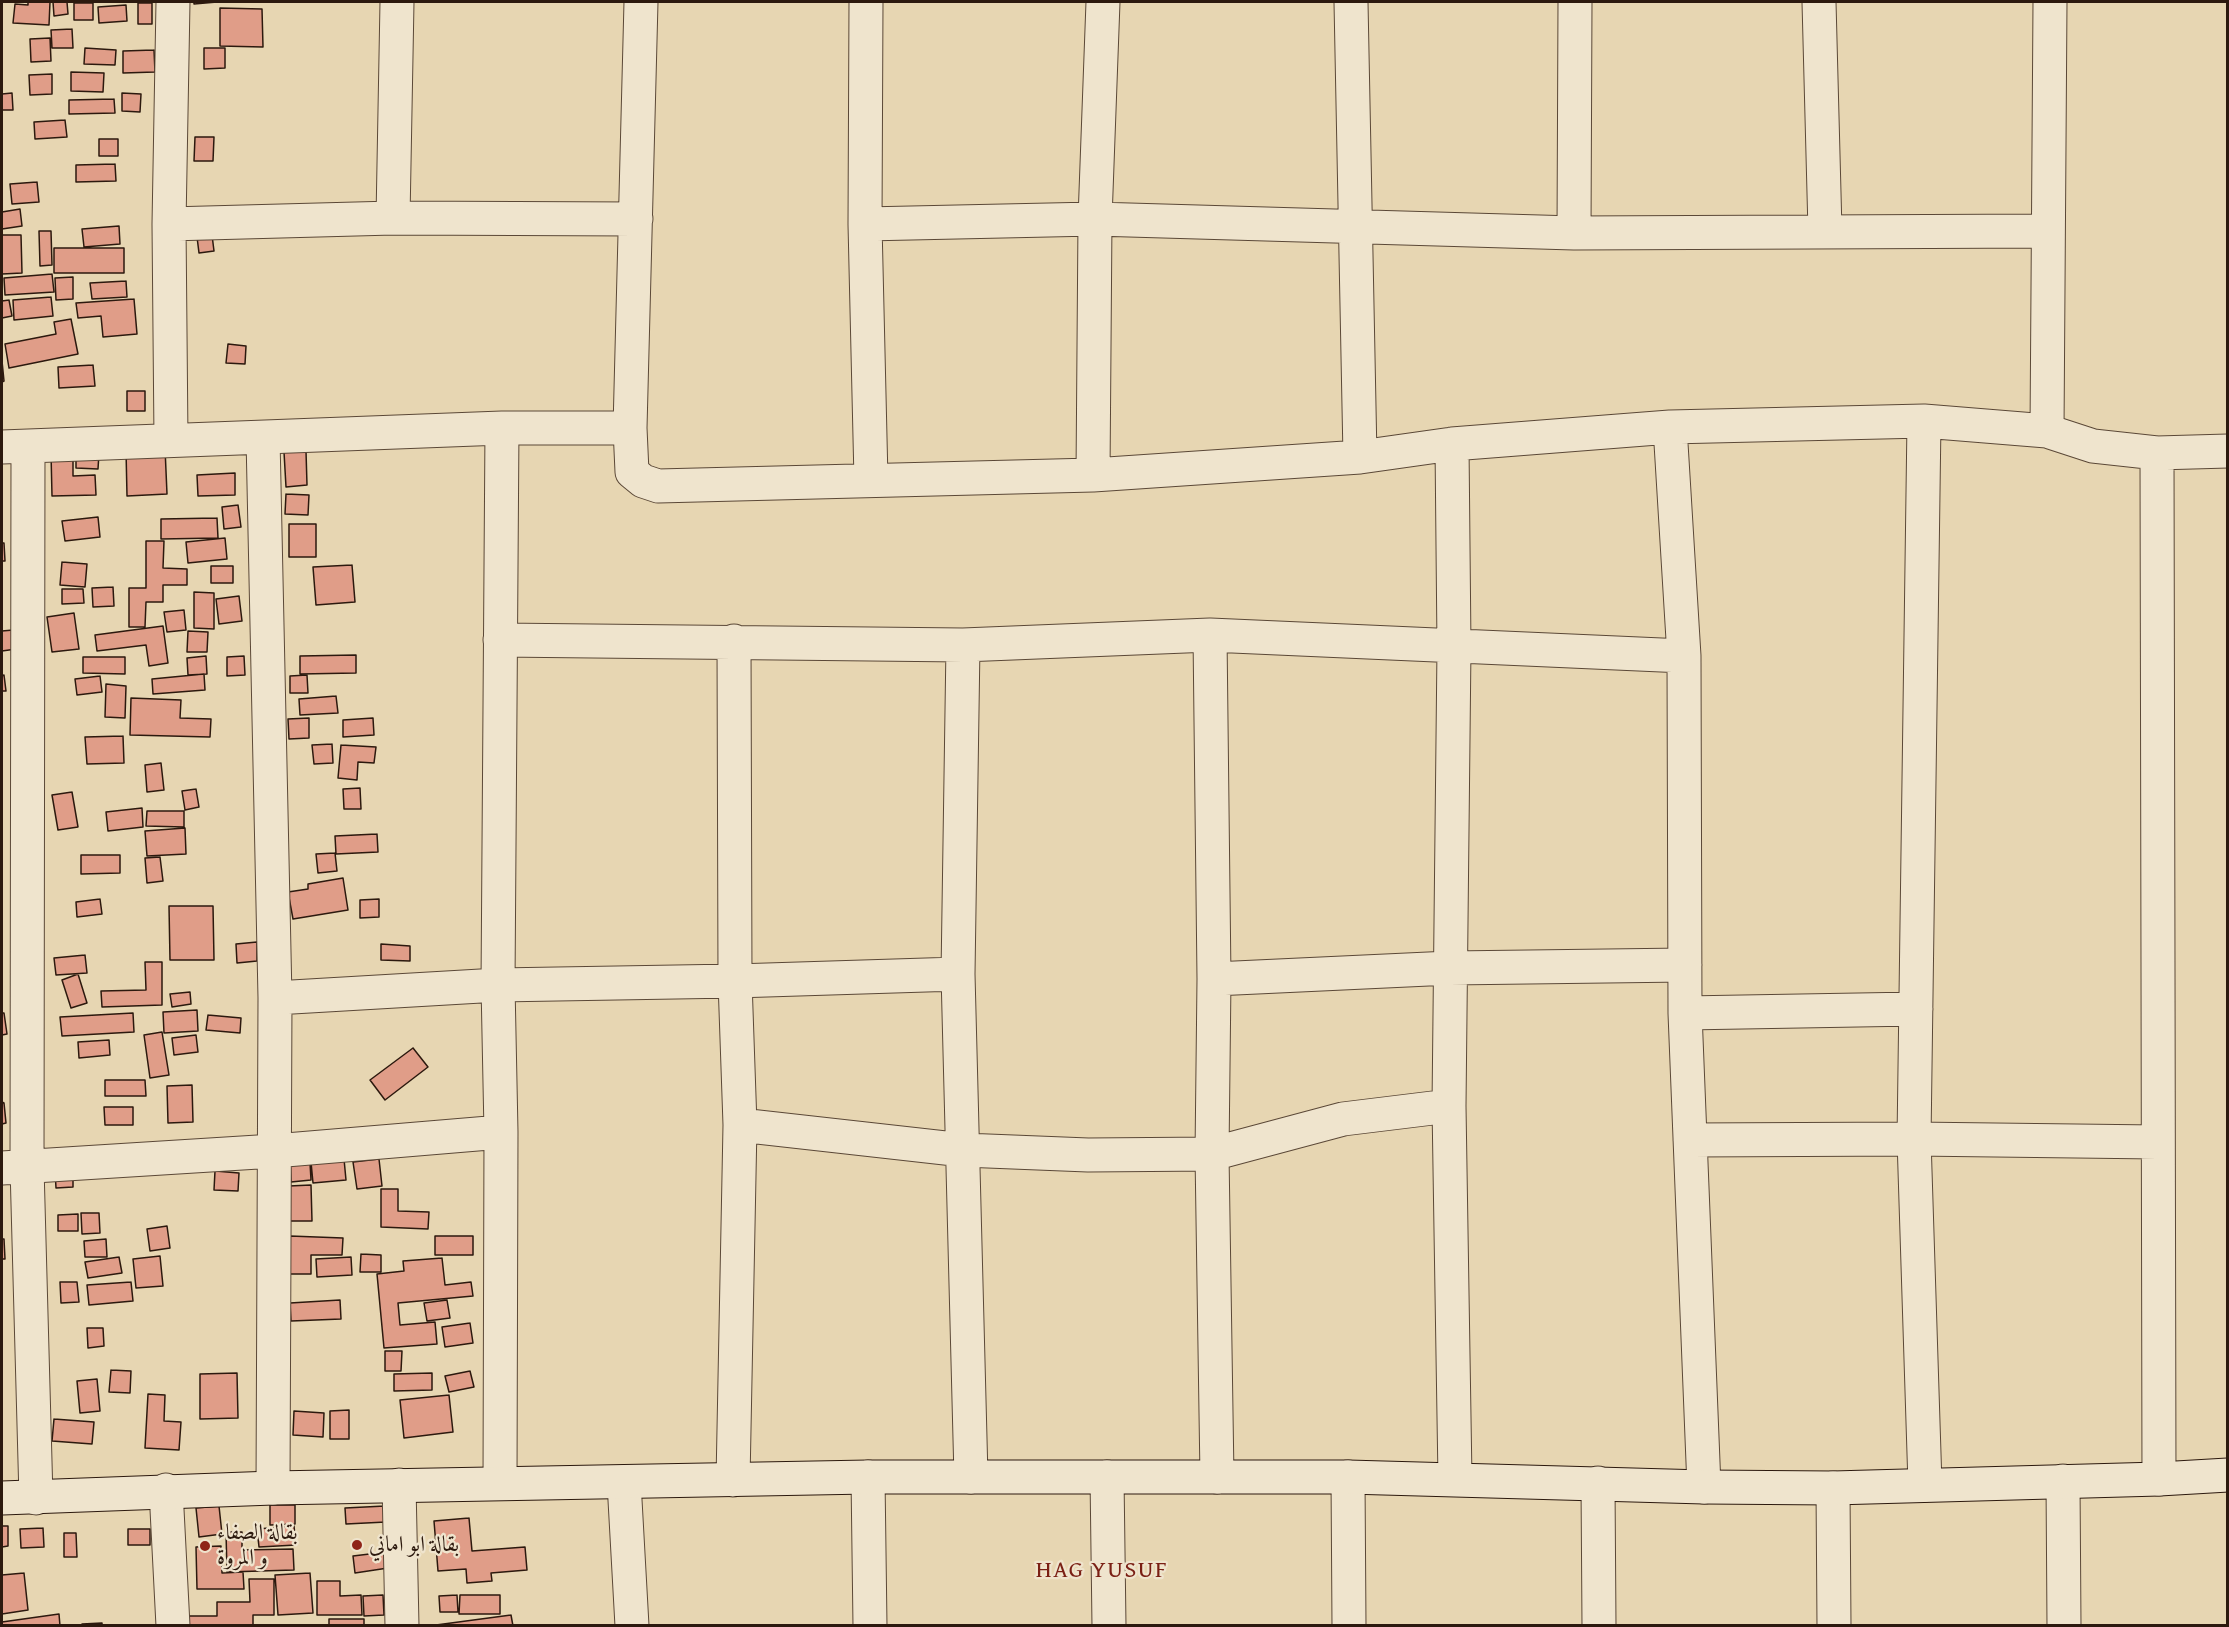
<!DOCTYPE html>
<meta charset="utf-8">
<style>
body{margin:0}
#map{position:relative;width:2229px;height:1627px;overflow:hidden;background:#e7d6b2;font-family:"Gentium Book Plus",serif}
canvas{display:block}
.frame{position:absolute;inset:0;border:3px solid #2c190e;pointer-events:none}
</style>
<div id="map">
<canvas width="2229" height="1627"></canvas>
<div class="frame"></div>
</div>
<script>
const ctx = document.querySelector('canvas').getContext('2d');
ctx.lineJoin = 'round';
function paint(path, color) { ctx.fillStyle = color; ctx.fill(path, 'evenodd'); }
const poly = rows => new Path2D(rows.map(r => 'M' + r).join(''));
function trace(path, color, width, dash) { ctx.strokeStyle = color; ctx.lineWidth = width; ctx.lineCap = dash ? 'butt' : 'round'; ctx.setLineDash(dash || []); ctx.stroke(path); }
function write(font, color, halo, rows, align = 'center') {
  ctx.font = font + ' "Gentium Book Plus",Amiri,serif'; ctx.lineWidth = 4.5; ctx.setLineDash([]); ctx.textBaseline = 'middle'; ctx.strokeStyle = halo; ctx.fillStyle = color; for (const [text, x, y, turn = 0] of rows) {
    ctx.save(); ctx.translate(x, y); ctx.rotate((+turn || 0) * Math.PI / 180); ctx.textAlign = isNaN(turn) ? turn : align; if (halo) ctx.strokeText(text, 0, 0); ctx.fillText(text, 0, 0); ctx.restore();
  }
}
const building = poly([
 [28,2,50,2,49,25,13,23,15,4,28,5,28,2],
 [53,2,67,2,68,14,54,16,53,2],
 [194,2,217,2,194,4,194,2],
 [74,3,93,3,93,20,74,20,74,3],
 [138,3,152,3,152,24,138,24,138,3],
 [126,5,127,21,99,23,98,7,126,5],
 [220,8,262,9,263,47,220,46,220,8],
 [72,29,73,48,52,48,51,30,72,29],
 [50,38,51,61,31,62,30,39,50,38],
 [85,48,116,50,115,65,84,64,85,48],
 [204,48,225,48,225,68,204,69,204,48],
 [154,50,155,72,123,73,123,51,154,50],
 [71,72,104,73,103,92,71,91,71,72],
 [52,74,52,94,30,95,29,75,52,74],
 [12,93,13,110,2,110,2,94,12,93],
 [122,93,141,94,140,112,122,111,122,93],
 [114,99,115,113,69,114,69,100,114,99],
 [65,120,67,137,35,139,34,122,65,120],
 [195,137,214,137,213,161,194,161,195,137],
 [99,139,118,139,118,156,99,156,99,139],
 [115,164,116,181,76,182,76,165,115,164],
 [37,182,39,202,12,204,10,184,37,182],
 [20,209,22,226,2,229,2,212,20,209],
 [119,226,120,244,84,247,82,229,119,226],
 [211,227,214,251,199,253,196,229,211,227],
 [39,231,51,231,52,265,40,266,39,231],
 [2,235,21,235,22,273,2,274,2,235],
 [54,248,124,248,124,273,54,273,54,248],
 [52,274,54,292,5,295,4,278,52,274],
 [73,277,73,299,56,300,55,278,73,277],
 [126,281,127,297,92,299,90,283,126,281],
 [51,297,53,316,14,320,13,300,51,297],
 [134,299,137,334,103,337,101,316,78,318,76,303,134,299],
 [9,300,12,316,2,318,2,301,9,300],
 [71,319,78,354,9,368,5,344,56,334,54,322,71,319],
 [228,344,246,346,245,364,226,363,228,344],
 [2,361,4,381,2,382,2,361],
 [93,365,95,386,59,388,58,367,93,365],
 [127,391,145,391,145,411,127,411,127,391],
 [165,448,167,494,127,496,126,450,165,448],
 [306,451,307,485,286,487,284,452,306,451],
 [76,452,99,453,98,469,76,468,76,452],
 [51,453,73,453,73,476,95,475,96,495,52,496,51,453],
 [235,473,235,495,198,496,197,475,235,473],
 [286,494,309,495,308,515,285,514,286,494],
 [238,505,241,527,224,529,222,507,238,505],
 [98,517,100,537,65,541,62,521,98,517],
 [217,518,218,538,161,539,161,519,217,518],
 [289,524,316,524,316,557,289,557,289,524],
 [225,538,227,559,188,563,186,542,225,538],
 [146,541,164,541,163,568,187,569,187,585,163,585,163,602,146,602,145,627,129,627,129,588,146,588,146,541],
 [2,543,4,543,5,561,2,561,2,543],
 [62,562,87,564,85,587,60,585,62,562],
 [352,565,355,602,316,605,313,567,352,565],
 [211,566,233,566,233,583,211,583,211,566],
 [113,587,114,606,93,607,92,588,113,587],
 [62,589,83,589,84,603,62,604,62,589],
 [194,592,214,593,214,629,194,628,194,592],
 [239,596,242,621,219,624,216,599,239,596],
 [184,610,186,630,167,632,164,612,184,610],
 [74,613,79,649,52,652,47,617,74,613],
 [163,626,168,663,149,666,146,645,97,651,95,635,163,626],
 [13,630,16,649,2,651,2,631,13,630],
 [188,631,208,632,207,652,187,652,188,631],
 [356,655,356,673,300,674,300,656,356,655],
 [206,656,207,674,188,675,187,658,206,656],
 [244,656,245,675,227,676,227,657,244,656],
 [83,657,125,657,125,674,83,673,83,657],
 [204,674,205,690,153,694,152,679,204,674],
 [4,675,6,691,2,691,2,676,4,675],
 [307,675,308,693,290,693,290,676,307,675],
 [100,676,102,692,77,695,75,679,100,676],
 [106,684,126,686,125,718,105,717,106,684],
 [336,696,338,713,300,715,299,699,336,696],
 [131,698,181,700,180,718,211,719,210,737,130,735,131,698],
 [309,718,309,738,289,739,288,719,309,718],
 [373,718,374,735,343,737,343,720,373,718],
 [123,736,124,763,87,764,85,737,123,736],
 [332,744,333,763,314,764,312,745,332,744],
 [341,745,376,747,374,763,358,762,357,780,338,778,341,745],
 [161,763,164,790,147,792,145,765,161,763],
 [360,788,361,809,344,809,343,789,360,788],
 [196,789,199,807,185,810,182,791,196,789],
 [72,792,78,827,58,830,52,795,72,792],
 [142,808,143,827,108,831,106,812,142,808],
 [147,811,184,811,184,827,146,826,147,811],
 [185,828,186,854,147,856,145,831,185,828],
 [377,834,378,852,336,854,335,836,377,834],
 [335,853,337,871,318,873,316,854,335,853],
 [81,855,120,855,120,873,81,874,81,855],
 [160,857,163,881,147,883,145,858,160,857],
 [343,878,348,910,293,919,288,892,308,889,308,884,343,878],
 [100,899,102,914,77,917,76,902,100,899],
 [379,899,379,917,360,918,360,900,379,899],
 [169,906,213,906,214,960,170,960,169,906],
 [257,942,257,961,237,963,236,944,257,942],
 [381,944,410,946,410,961,381,960,381,944],
 [85,955,87,973,56,975,54,958,85,955],
 [145,962,162,962,162,1005,102,1007,101,991,146,990,145,962],
 [78,974,87,1003,71,1008,62,980,78,974],
 [190,992,191,1004,172,1007,170,994,190,992],
 [197,1010,198,1031,164,1033,163,1012,197,1010],
 [2,1013,4,1013,7,1034,2,1035,2,1013],
 [133,1013,134,1032,62,1036,60,1017,133,1013],
 [208,1015,241,1018,240,1033,206,1030,208,1015],
 [162,1032,169,1075,150,1078,144,1035,162,1032],
 [196,1035,198,1052,174,1055,172,1038,196,1035],
 [109,1040,110,1055,79,1058,78,1042,109,1040],
 [413,1048,428,1067,385,1100,370,1080,413,1048],
 [105,1080,145,1080,146,1096,105,1096,105,1080],
 [192,1085,193,1122,168,1123,167,1086,192,1085],
 [2,1102,4,1103,6,1123,2,1124,2,1102],
 [104,1107,133,1107,133,1125,105,1125,104,1107],
 [344,1159,346,1180,313,1183,311,1162,344,1159],
 [379,1159,382,1186,357,1189,353,1162,379,1159],
 [310,1163,311,1180,291,1182,290,1165,310,1163],
 [73,1169,73,1187,56,1188,55,1170,73,1169],
 [215,1171,239,1173,238,1191,214,1190,215,1171],
 [311,1185,312,1221,290,1221,289,1186,311,1185],
 [381,1189,398,1189,398,1211,429,1212,428,1229,381,1227,381,1189],
 [81,1213,99,1213,100,1233,82,1234,81,1213],
 [78,1214,78,1231,58,1231,58,1215,78,1214],
 [167,1226,170,1248,150,1251,147,1229,167,1226],
 [290,1236,343,1238,342,1255,311,1255,311,1274,289,1274,290,1236],
 [435,1236,473,1236,473,1255,435,1255,435,1236],
 [2,1239,4,1239,5,1259,2,1259,2,1239],
 [106,1239,107,1257,85,1257,84,1241,106,1239],
 [361,1254,381,1255,381,1272,360,1272,361,1254],
 [160,1256,163,1286,136,1288,133,1259,160,1256],
 [119,1257,122,1273,88,1278,85,1262,119,1257],
 [351,1257,352,1275,317,1277,316,1259,351,1257],
 [442,1258,445,1285,471,1282,473,1296,398,1303,400,1325,435,1322,437,1344,384,1348,377,1274,404,1271,403,1261,442,1258],
 [60,1282,77,1282,79,1302,61,1303,60,1282],
 [131,1282,133,1301,89,1305,87,1285,131,1282],
 [340,1300,341,1319,291,1321,290,1303,340,1300],
 [447,1300,450,1318,427,1321,424,1303,447,1300],
 [470,1323,473,1343,445,1347,442,1327,470,1323],
 [87,1328,103,1328,104,1346,88,1348,87,1328],
 [385,1351,402,1351,401,1371,385,1371,385,1351],
 [111,1370,131,1371,130,1393,109,1392,111,1370],
 [470,1371,474,1387,449,1392,445,1376,470,1371],
 [237,1373,238,1418,200,1419,200,1374,237,1373],
 [432,1373,432,1390,394,1391,394,1374,432,1373],
 [97,1379,100,1411,80,1413,77,1381,97,1379],
 [148,1394,165,1395,164,1421,181,1422,179,1450,145,1448,148,1394],
 [449,1395,453,1432,404,1438,400,1400,449,1395],
 [349,1410,349,1439,330,1439,330,1411,349,1410],
 [294,1411,324,1413,323,1437,293,1435,294,1411],
 [54,1419,94,1422,92,1444,52,1441,54,1419],
 [270,1505,295,1505,295,1524,270,1525,270,1505],
 [219,1506,222,1534,199,1537,196,1508,219,1506],
 [385,1506,386,1522,346,1524,345,1508,385,1506],
 [469,1518,472,1551,525,1547,527,1570,491,1573,492,1581,467,1583,466,1569,438,1571,434,1521,469,1518],
 [2,1526,8,1526,8,1546,2,1547,2,1526],
 [294,1526,296,1545,259,1547,257,1529,294,1526],
 [43,1528,44,1547,21,1548,20,1529,43,1528],
 [128,1529,150,1529,150,1545,128,1545,128,1529],
 [226,1532,242,1532,242,1550,293,1549,294,1570,227,1572,226,1532],
 [64,1533,76,1533,77,1557,64,1557,64,1533],
 [221,1546,222,1573,243,1572,244,1589,197,1589,196,1547,221,1546],
 [386,1552,388,1568,355,1573,353,1556,386,1552],
 [24,1573,28,1610,2,1614,2,1575,24,1573],
 [310,1573,313,1613,278,1615,275,1575,310,1573],
 [249,1579,274,1579,274,1615,253,1615,253,1626,188,1626,188,1616,217,1616,217,1602,250,1602,249,1579],
 [317,1581,340,1581,340,1596,361,1595,362,1615,317,1615,317,1581],
 [383,1595,384,1615,364,1616,363,1596,383,1595],
 [457,1595,458,1612,440,1612,439,1596,457,1595],
 [460,1595,500,1595,500,1614,459,1614,460,1595],
 [59,1614,60,1626,2,1626,2,1622,59,1614],
 [511,1615,513,1626,436,1626,436,1625,511,1615],
 [329,1619,364,1619,364,1626,329,1626,329,1619],
 [102,1623,102,1626,82,1626,82,1624,102,1623]
]);
const street = poly([
 [641,2,630,428,632,472,643,481,658,486,1093,475,1360,457,1452,444,1670,427,1924,421,2047,431,2093,446,2157,453,2228,451],
 [866,2,865,224,871,480],
 [1351,2,1360,457],
 [1819,2,1825,231],
 [393,218,397,2],
 [169,224,393,218,636,219],
 [865,224,1095,219,1574,233,2047,231],
 [1574,233,1575,2],
 [1924,421,1914,1139,1925,1485],
 [1670,427,1684,656,1685,1013,1704,1487],
 [2047,431,2050,2],
 [263,438,275,998,273,1488],
 [171,440,169,224,173,2],
 [1452,444,1454,647,1449,1106,1455,1479],
 [2,447,502,428,630,428],
 [28,447,27,1167,36,1498],
 [2157,453,2159,1479],
 [1093,475,1095,219,1103,2],
 [1210,635,1214,979,1212,1154,1217,1477],
 [500,640,963,645,1210,635,1684,656],
 [963,645,958,974,971,1477],
 [1214,979,1450,968,1685,965],
 [275,998,498,985,735,981,958,974],
 [1685,1013,1916,1009],
 [740,1125,963,1150,1088,1155,1212,1154,1343,1119,1449,1106],
 [1690,1140,1914,1139,2157,1142],
 [2,1168,274,1151,501,1132],
 [868,1477,870,1626],
 [1107,1477,1109,1626],
 [1348,1477,1349,1626],
 [733,1480,740,1125,735,981,734,641],
 [2063,1481,2064,1626],
 [624,1482,632,1626],
 [500,1483,501,1132,498,985,502,428],
 [1598,1483,1599,1626],
 [399,1485,402,1626],
 [1833,1488,1834,1626],
 [166,1490,173,1626]
]);
const secondary = poly([
 [2,1498,273,1488,868,1477,1348,1477,1704,1487,1833,1488,2159,1479,2228,1475]
]);
const markers = [
 [357,1545,6,"#8f2418"],
 [205,1546,6,"#8f2418"]
];
const poiNames = [
 ["بقالة الصفاء",217,1533],
 ["و المروة",217,1558],
 ["بقالة ابو اماني",369,1545]
];
const neighbourhoodNames = [
 ["HAG YUSUF",1102,1571]
];
paint(building, '#e09d88');
trace(building, '#2c190e', 1.5);
trace(street, '#5b4837', 35);
trace(secondary, '#2c190e', 35);
trace(street, '#efe4cd', 33);
trace(secondary, '#efe4cd', 33);
for (const [x, y, r, color] of markers) { const dot = new Path2D(); dot.arc(x, y, r, 0, 2 * Math.PI); ctx.fillStyle = color; ctx.fill(dot); trace(dot, '#efe4cd', 2); }
write('22px', '#2c190e', '#efe4cd', poiNames, 'left');
ctx.letterSpacing = '1.5px';
write('24px', '#7a1f14', '#efe4cd', neighbourhoodNames);
ctx.letterSpacing = '0px';
</script>
